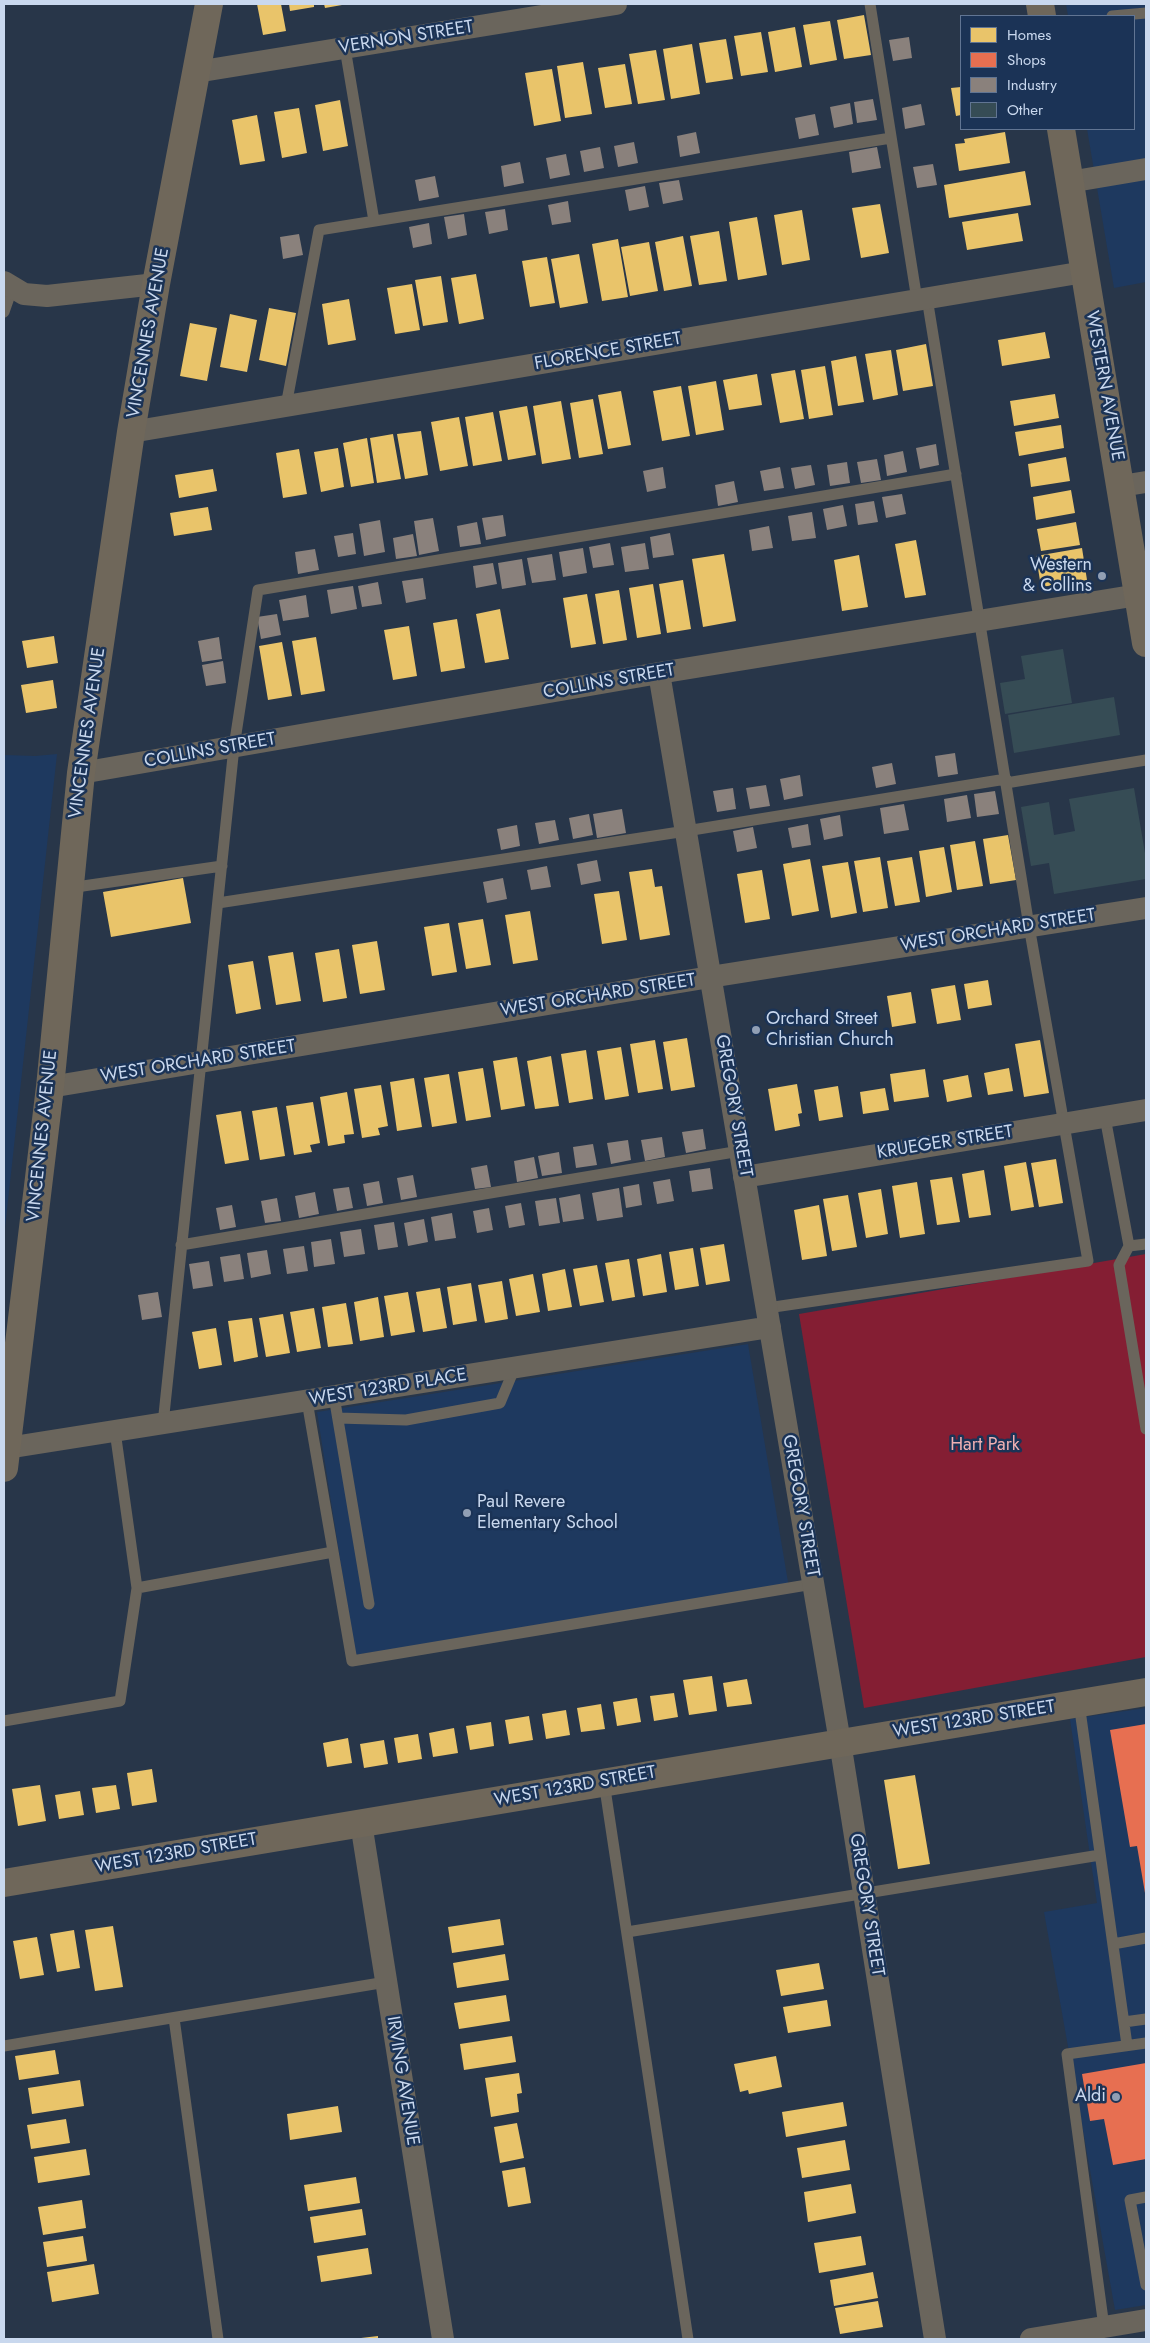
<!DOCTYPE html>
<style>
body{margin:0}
#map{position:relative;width:1150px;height:2343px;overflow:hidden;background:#283649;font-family:Jost,sans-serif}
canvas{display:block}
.frame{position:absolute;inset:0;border:5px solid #c9d8ee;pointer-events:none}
.legend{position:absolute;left:960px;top:15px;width:175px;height:115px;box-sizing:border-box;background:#1b3356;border:1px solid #617593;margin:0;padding:6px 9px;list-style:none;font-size:15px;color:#c9d8ee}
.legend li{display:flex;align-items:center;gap:10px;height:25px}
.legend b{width:25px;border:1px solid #617593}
</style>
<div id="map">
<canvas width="1150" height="2343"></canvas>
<div class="frame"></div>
<ul class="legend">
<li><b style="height:14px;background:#e9c46a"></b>Homes</li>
<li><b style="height:14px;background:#e76f51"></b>Shops</li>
<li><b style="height:14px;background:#8a817c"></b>Industry</li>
<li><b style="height:14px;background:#364c55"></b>Other</li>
</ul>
</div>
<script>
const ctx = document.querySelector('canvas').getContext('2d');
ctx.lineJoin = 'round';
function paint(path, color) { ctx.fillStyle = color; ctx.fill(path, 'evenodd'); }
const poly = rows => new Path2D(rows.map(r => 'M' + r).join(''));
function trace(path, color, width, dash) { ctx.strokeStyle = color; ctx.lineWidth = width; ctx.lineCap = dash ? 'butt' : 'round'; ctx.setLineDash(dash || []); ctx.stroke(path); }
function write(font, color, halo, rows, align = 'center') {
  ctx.font = font + ' Jost,sans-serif'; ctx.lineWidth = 5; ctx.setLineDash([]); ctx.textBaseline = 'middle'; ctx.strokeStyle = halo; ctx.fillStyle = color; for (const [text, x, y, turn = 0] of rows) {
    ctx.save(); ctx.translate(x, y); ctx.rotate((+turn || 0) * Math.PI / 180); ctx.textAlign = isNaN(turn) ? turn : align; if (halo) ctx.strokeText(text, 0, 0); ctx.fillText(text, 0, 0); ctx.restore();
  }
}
const built = poly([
 [1066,4,1146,4,1146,282,1114,288,1087,129,1134,129,1134,16,1068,16],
 [57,754,4,1237,4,755,35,756],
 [748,1344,789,1588,355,1655,317,1412],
 [1146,1708,1146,2305,1115,2310,1044,1912,1097,1903,1070,1719]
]);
const green = poly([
 [1146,1254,1146,1657,864,1708,799,1314]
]);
const homes = poly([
 [257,4,281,4,286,31,263,35],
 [289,4,314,4,314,7,290,11],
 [324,4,342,4,342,5,325,8],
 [864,15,871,55,844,59,837,20],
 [830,21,837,60,810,65,803,25],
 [795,27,802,67,775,72,768,32],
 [761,32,768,72,741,76,734,36],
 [726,39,733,79,706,83,699,43],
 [692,44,700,94,671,99,663,49],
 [656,50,665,100,638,104,629,54],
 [583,62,592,114,565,118,557,66],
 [625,64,632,104,605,108,598,68],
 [552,69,561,121,534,126,525,73],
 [961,87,961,115,956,116,951,88],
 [340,100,348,146,323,151,315,105],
 [299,108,307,153,282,158,274,112],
 [257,115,265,161,240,165,232,120],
 [1005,132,1010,163,959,171,955,144,965,143,964,139],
 [1025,171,1031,205,949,218,944,185],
 [880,204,889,253,861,258,852,208],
 [802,210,810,260,782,265,774,215],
 [1018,213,1023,241,967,250,962,222],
 [757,217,767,275,738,280,729,222],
 [719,231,727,281,699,285,690,236],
 [683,236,692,286,664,291,655,242],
 [618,239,628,297,602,301,592,244],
 [649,242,658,291,630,296,621,247],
 [579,254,588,303,560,308,551,259],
 [547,257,555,303,530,307,522,261],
 [476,274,484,319,459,324,451,278],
 [441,276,448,322,423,326,415,280],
 [412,284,420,330,395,334,387,288],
 [349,299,356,340,328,345,322,304],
 [269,308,296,313,286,366,259,360],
 [230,314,257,320,247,372,220,367],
 [190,323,217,328,207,381,180,376],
 [1045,332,1050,358,1002,366,998,340],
 [926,344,933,386,903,391,896,350],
 [891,350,898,395,873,400,865,354],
 [856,356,864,402,838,406,831,361],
 [825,366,833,415,809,419,801,370],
 [795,370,804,419,780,423,771,374],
 [757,374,762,405,729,410,723,380],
 [716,381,724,430,696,435,688,386],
 [681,386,690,436,662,441,653,391],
 [621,391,631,445,608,449,598,395],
 [1055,394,1059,418,1014,426,1010,401],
 [593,399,603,454,579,458,570,403],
 [561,401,571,459,542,464,533,406],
 [527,406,536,455,508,460,499,411],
 [493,412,502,461,473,466,465,417],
 [459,417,468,466,440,471,431,422],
 [1061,425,1064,448,1019,456,1015,432],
 [421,431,428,475,405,479,397,434],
 [393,434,401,479,377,483,370,438],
 [367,438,374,483,351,487,343,443],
 [338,448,344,487,321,492,314,452],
 [299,449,307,494,283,498,276,453],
 [1066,457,1070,481,1031,487,1028,464],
 [213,469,217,491,179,498,175,475],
 [1071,490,1075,513,1036,520,1033,497],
 [208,507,212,530,174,536,170,513],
 [1076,522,1080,545,1041,551,1037,529],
 [916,540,926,595,905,598,895,544],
 [1082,548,1087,580,1041,587,1036,556],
 [724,554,736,621,703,627,692,559],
 [859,555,868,607,842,611,834,560],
 [683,580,691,629,667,633,659,584],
 [653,584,661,634,637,638,629,588],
 [619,590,627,640,603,644,595,594],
 [587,594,596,644,571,648,563,598],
 [500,609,509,659,485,663,476,614],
 [457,619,465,668,441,672,433,623],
 [409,626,417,676,393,680,384,630],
 [54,636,58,663,27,668,22,641],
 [316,637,325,691,301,695,292,641],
 [282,642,292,696,268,700,259,646],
 [53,680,57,708,26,713,21,685],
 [1008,835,1016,880,990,884,983,839],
 [975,841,983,886,957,890,950,845],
 [944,847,952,892,926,897,919,851],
 [880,857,888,908,863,912,854,861],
 [912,857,920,902,895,906,887,861],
 [810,859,819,911,792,916,783,864],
 [848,862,857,913,831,918,822,866],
 [652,869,655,887,662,886,670,935,640,940,629,872],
 [762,870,770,919,745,923,737,874],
 [183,878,191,923,111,937,103,892],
 [619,891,627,940,602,944,594,894],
 [530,911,538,960,513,964,505,915],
 [483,919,491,965,466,969,458,923],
 [449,923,457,972,432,976,424,927],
 [377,941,385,990,360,994,352,945],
 [339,949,347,998,323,1002,315,953],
 [293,952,301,1001,276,1005,268,956],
 [253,961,261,1009,236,1014,228,965],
 [988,980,992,1005,968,1009,964,984],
 [955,985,961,1020,937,1024,931,989],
 [911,992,916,1023,892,1027,887,996],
 [687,1038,695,1087,671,1091,663,1042],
 [655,1040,663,1089,638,1093,630,1044],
 [1040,1040,1049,1093,1024,1097,1015,1044],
 [621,1047,629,1096,605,1100,597,1051],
 [586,1050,593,1099,569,1103,561,1054],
 [551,1056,559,1106,535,1109,527,1061],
 [517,1057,525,1106,501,1110,493,1061],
 [483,1068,491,1117,466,1121,458,1072],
 [1009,1068,1013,1091,988,1095,984,1073],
 [925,1069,929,1097,894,1102,890,1074],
 [449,1074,457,1123,432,1127,424,1078],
 [968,1075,972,1097,947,1102,943,1080],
 [414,1078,422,1127,397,1131,390,1082],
 [797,1084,802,1113,798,1114,800,1126,775,1131,768,1089],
 [381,1085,388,1126,378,1128,380,1135,362,1138,354,1089],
 [838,1086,843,1117,819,1121,814,1090],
 [885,1088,889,1110,863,1114,860,1092],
 [347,1092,354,1134,344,1135,345,1143,328,1146,320,1097],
 [313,1102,320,1143,310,1145,312,1152,294,1155,286,1106],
 [277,1107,285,1156,260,1160,252,1111],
 [241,1111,249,1160,225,1164,216,1115],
 [1056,1159,1063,1203,1039,1207,1031,1163],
 [1026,1162,1034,1207,1011,1211,1004,1166],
 [984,1170,991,1215,969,1218,962,1174],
 [952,1177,960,1222,937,1225,930,1180],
 [917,1182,925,1234,900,1238,892,1186],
 [881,1189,888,1234,866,1238,858,1193],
 [848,1195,857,1247,832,1251,823,1199],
 [819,1205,827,1256,802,1260,794,1210],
 [724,1244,730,1281,706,1285,700,1248],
 [693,1248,699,1286,675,1290,669,1252],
 [661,1254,667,1292,643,1296,637,1259],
 [629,1259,635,1297,612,1301,605,1263],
 [597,1265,604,1302,580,1306,573,1269],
 [565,1269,572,1307,548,1311,542,1274],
 [533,1274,540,1312,516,1316,509,1279],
 [502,1281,508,1319,485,1323,478,1285],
 [471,1283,477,1321,453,1325,447,1287],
 [440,1288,447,1328,423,1332,416,1292],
 [408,1292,415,1332,391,1336,384,1296],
 [378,1297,384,1337,360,1341,354,1302],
 [346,1303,353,1344,328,1347,322,1307],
 [314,1308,321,1348,297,1352,290,1312],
 [283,1314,290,1353,266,1357,259,1318],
 [252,1318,258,1357,234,1362,228,1321],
 [216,1328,222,1365,199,1369,192,1332],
 [712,1676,717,1711,689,1715,683,1680],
 [747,1679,752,1704,727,1707,723,1683],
 [674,1693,678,1717,654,1721,650,1696],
 [637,1698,641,1722,617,1726,613,1702],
 [601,1704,605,1729,581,1732,577,1708],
 [566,1710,570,1735,546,1739,542,1714],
 [529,1716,533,1740,509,1744,505,1720],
 [491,1722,494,1746,470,1750,466,1726],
 [454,1728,458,1753,433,1757,429,1733],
 [418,1734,422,1759,398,1763,394,1738],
 [348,1738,352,1763,327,1767,323,1743],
 [384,1740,388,1764,364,1768,360,1744],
 [152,1769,157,1802,132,1806,127,1773],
 [915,1775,930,1864,898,1869,884,1780],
 [40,1785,46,1821,18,1826,12,1789],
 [116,1785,120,1809,96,1813,92,1788],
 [80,1791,84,1815,59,1819,55,1795],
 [500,1919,504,1945,452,1953,448,1927],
 [113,1926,123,1987,95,1991,85,1930],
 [74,1930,80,1968,57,1972,50,1934],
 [37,1937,44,1975,20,1979,13,1941],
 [505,1954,509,1980,457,1988,453,1963],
 [819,1963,824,1989,781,1996,776,1970],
 [506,1995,510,2021,459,2029,454,2003],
 [827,2000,831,2026,788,2033,783,2007],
 [512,2036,516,2062,464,2070,460,2044],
 [55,2050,59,2074,19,2080,15,2056],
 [776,2056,782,2087,749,2094,748,2090,740,2092,734,2064],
 [519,2073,522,2093,517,2094,519,2112,491,2117,485,2078],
 [80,2080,84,2106,32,2114,28,2088],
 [843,2102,847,2126,786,2137,782,2112],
 [338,2106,342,2132,290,2140,287,2114],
 [66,2119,70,2143,31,2149,27,2125],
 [517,2123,524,2158,500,2163,494,2127],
 [845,2140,850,2170,802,2178,797,2148],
 [86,2149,90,2175,38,2183,34,2157],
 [525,2167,531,2203,508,2207,502,2171],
 [356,2177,360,2203,308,2211,304,2185],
 [851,2184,856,2213,808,2222,804,2192],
 [82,2200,86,2228,43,2235,38,2207],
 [362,2209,366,2235,314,2243,310,2217],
 [83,2236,87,2261,47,2267,43,2242],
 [861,2236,866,2265,819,2273,814,2243],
 [368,2248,372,2274,321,2282,317,2256],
 [94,2264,99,2294,52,2302,47,2272],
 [873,2272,878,2298,834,2306,830,2280],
 [878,2301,883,2327,840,2334,835,2308],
 [378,2336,378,2339,361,2339,361,2338]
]);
const shops = poly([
 [1146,1724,1146,1893,1145,1893,1137,1846,1130,1847,1110,1730],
 [1146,2063,1146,2159,1113,2165,1104,2119,1090,2121,1082,2074]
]);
const industry = poly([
 [909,37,912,58,893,61,889,40],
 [873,99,877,120,857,123,854,102],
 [850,103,853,124,834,128,830,107],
 [921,104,925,125,905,129,902,108],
 [815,114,819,135,799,139,795,118],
 [696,132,700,153,680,157,677,136],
 [634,142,638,163,618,167,614,146],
 [600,147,604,168,584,172,580,151],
 [877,147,881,168,852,173,849,152],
 [566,154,570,175,550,179,546,158],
 [520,162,524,183,504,187,501,166],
 [933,164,937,185,917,188,913,167],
 [435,176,439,197,419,201,415,180],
 [679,180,683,200,663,204,659,183],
 [645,186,649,207,629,211,625,190],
 [568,201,571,222,552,225,548,205],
 [505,209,508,230,489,234,485,212],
 [464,214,467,235,448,239,444,217],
 [429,223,432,244,413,248,409,227],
 [299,234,303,255,283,259,280,237],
 [936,444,939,465,920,469,916,448],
 [903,451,907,472,887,476,884,455],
 [877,459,881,480,861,483,857,462],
 [847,462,850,483,830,486,827,465],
 [811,465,815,485,795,489,791,468],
 [663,467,666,488,647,492,643,471],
 [780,467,784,488,764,491,760,471],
 [734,481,738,502,718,506,715,485],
 [902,494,906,514,886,518,882,497],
 [874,501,878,522,858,525,855,504],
 [843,505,847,526,827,530,823,509],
 [812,512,816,538,792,541,788,516],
 [503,515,506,536,486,540,482,518],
 [433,518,439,551,419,555,414,521],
 [380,520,385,552,364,556,359,524],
 [477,522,481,544,460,547,457,526],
 [769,526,773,548,752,551,749,530],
 [353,533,356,554,338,557,334,536],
 [670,533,674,555,653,558,650,537],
 [413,534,417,556,396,559,393,538],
 [610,543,614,565,593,568,589,547],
 [645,543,649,569,625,572,621,547],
 [583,548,587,573,563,577,559,552],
 [315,549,319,570,298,574,295,552],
 [552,554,556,580,532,583,527,558],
 [522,559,526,585,502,589,498,563],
 [493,563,497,584,476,588,473,566],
 [423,578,426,599,406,603,402,581],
 [378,582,382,604,362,607,358,586],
 [353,586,357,609,331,614,327,590],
 [306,595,309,617,283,621,279,600],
 [277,614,281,635,261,639,257,617],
 [219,637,222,659,202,662,198,641],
 [223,661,226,683,206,686,202,665],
 [955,753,958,774,938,777,935,756],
 [892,763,896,784,876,788,872,767],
 [800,775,803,796,784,800,780,779],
 [766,785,770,806,750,809,746,788],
 [733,788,736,809,717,812,713,791],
 [995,791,999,814,977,817,974,794],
 [967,795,971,818,947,822,944,799],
 [904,804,909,830,884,834,880,808],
 [622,809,626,833,597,838,593,814],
 [589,814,593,835,573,839,569,818],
 [840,815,843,836,824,840,820,819],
 [555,820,559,840,539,844,535,823],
 [808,824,811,845,792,848,788,828],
 [517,825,520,846,501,850,497,829],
 [753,827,757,848,737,852,733,831],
 [597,860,601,881,581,885,577,864],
 [547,866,551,887,531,890,527,870],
 [503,878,507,899,487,903,483,882],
 [703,1129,706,1149,686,1153,682,1132],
 [662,1137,665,1157,645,1161,641,1140],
 [628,1140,631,1160,611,1164,607,1143],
 [593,1144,597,1165,576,1168,573,1147],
 [559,1152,562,1173,542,1176,538,1156],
 [534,1157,538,1178,517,1182,514,1161],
 [487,1165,491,1187,475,1189,471,1168],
 [710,1168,713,1189,692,1192,689,1171],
 [413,1175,417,1197,401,1200,397,1178],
 [670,1179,674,1201,657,1204,653,1182],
 [379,1181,383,1203,367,1206,363,1184],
 [639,1184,642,1205,626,1208,623,1187],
 [349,1187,353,1208,337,1211,333,1189],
 [619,1188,623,1217,597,1221,592,1193],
 [315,1192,319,1214,299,1218,295,1196],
 [580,1194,584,1219,563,1222,559,1198],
 [277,1198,281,1221,265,1223,261,1201],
 [556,1198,560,1223,539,1226,535,1201],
 [521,1203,525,1225,509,1228,505,1206],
 [232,1205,236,1227,220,1230,216,1208],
 [489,1208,493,1230,477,1233,473,1211],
 [452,1213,456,1238,435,1241,431,1217],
 [424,1219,428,1242,408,1246,404,1223],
 [394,1222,398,1247,378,1250,374,1225],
 [361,1229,365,1254,344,1257,340,1232],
 [331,1239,335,1264,314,1267,311,1242],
 [304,1246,308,1271,287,1274,283,1249],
 [267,1250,271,1274,251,1278,247,1253],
 [240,1254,244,1279,224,1282,220,1257],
 [209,1261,213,1286,193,1289,189,1264],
 [158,1292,162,1317,142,1320,138,1295]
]);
const building = poly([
 [1063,649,1072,703,1005,714,1000,683,1025,679,1021,656],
 [1114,697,1120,735,1014,753,1008,715],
 [1134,788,1146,859,1146,879,1054,894,1049,863,1031,866,1021,807,1049,802,1054,835,1075,831,1069,799]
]);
const lane = poly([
 [870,4,917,300],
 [1112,16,1146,13],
 [345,48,374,221],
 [4,312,12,289],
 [286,406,319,230,891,138],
 [1006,783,1146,760],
 [69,888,222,866],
 [218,903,686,831,1006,779],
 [1105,1117,1129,1246,1146,1244],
 [181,1245,740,1151],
 [1129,1246,1119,1265,1146,1429],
 [767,1308,1088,1261,1029,926,927,298],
 [334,1396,369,1604],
 [307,1401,352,1661,813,1584],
 [338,1418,406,1420,500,1403,515,1367],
 [163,1424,234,747,258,590,956,474],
 [137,1588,333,1552],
 [1079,1703,1127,2045],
 [4,1721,120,1701,137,1588,115,1431],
 [604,1782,688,2339],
 [627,1932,1100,1855],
 [1113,1944,1146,1938],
 [174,2018,218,2339],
 [1124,2022,1146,2019],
 [4,2046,386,1982],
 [1146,2197,1130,2200,1146,2285],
 [1104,2327,1067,2054,1146,2043]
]);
const street = poly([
 [196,72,616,4],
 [1069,182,1146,169],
 [4,282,24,294,47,296,156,284],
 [131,432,1084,272],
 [1121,486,1146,482],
 [659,673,840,1742,935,2339],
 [81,773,659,673,1138,595],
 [50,1087,710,977,1146,908],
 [744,1177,1146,1110],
 [7,1448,770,1327],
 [361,1823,443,2339],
 [1031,2339,1146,2320]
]);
const secondary = poly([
 [1040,4,1042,16],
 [1061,129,1146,643],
 [4,1468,50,1087,81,773,131,432,156,284,209,4],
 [4,1883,1146,1692]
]);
const markers = [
 [1102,576,5,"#919fb4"],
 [756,1030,5,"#919fb4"],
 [467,1513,5,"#919fb4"],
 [1116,2097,5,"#919fb4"]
];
const streetNames = [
 ["VERNON STREET",406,38,-9],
 ["VINCENNES AVENUE",149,333,-80],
 ["FLORENCE STREET",608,352,-10],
 ["WESTERN AVENUE",1104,386,80],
 ["COLLINS STREET",609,682,-10],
 ["VINCENNES AVENUE",88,733,-82],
 ["COLLINS STREET",210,751,-10],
 ["WEST ORCHARD STREET",998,931,-9],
 ["WEST ORCHARD STREET",598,996,-9],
 ["WEST ORCHARD STREET",198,1062,-9],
 ["GREGORY STREET",733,1106,80],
 ["VINCENNES AVENUE",43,1136,-84],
 ["KRUEGER STREET",945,1143,-9],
 ["WEST 123RD PLACE",388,1388,-9],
 ["GREGORY STREET",800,1506,80],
 ["WEST 123RD STREET",974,1720,-9],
 ["WEST 123RD STREET",575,1787,-10],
 ["WEST 123RD STREET",176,1854,-10],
 ["GREGORY STREET",866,1905,81],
 ["IRVING AVENUE",402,2081,81]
];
const poiNames = [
 ["Western",1092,566],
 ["& Collins",1092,587],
 ["Orchard Street",766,1020,"left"],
 ["Christian Church",766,1041,"left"],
 ["Paul Revere",477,1503,"left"],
 ["Elementary School",477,1524,"left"],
 ["Aldi",1106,2097]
];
const parkNames = [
 ["Hart Park",985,1446]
];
paint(built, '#1e395f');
paint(green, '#841e33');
paint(homes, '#e9c46a');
paint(shops, '#e76f51');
paint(industry, '#8a817c');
paint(building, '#364c55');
trace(lane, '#6a655c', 11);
trace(street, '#6a655c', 22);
trace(secondary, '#6f675a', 28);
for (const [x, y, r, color] of markers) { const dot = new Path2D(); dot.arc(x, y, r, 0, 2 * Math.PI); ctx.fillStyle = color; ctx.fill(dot); trace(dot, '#1b3356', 2); }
write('18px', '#c9d8ee', '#1b3356', streetNames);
write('18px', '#c9d8ee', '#1b3356', poiNames, 'right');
write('18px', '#f1b1b3', '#1b3356', parkNames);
</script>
